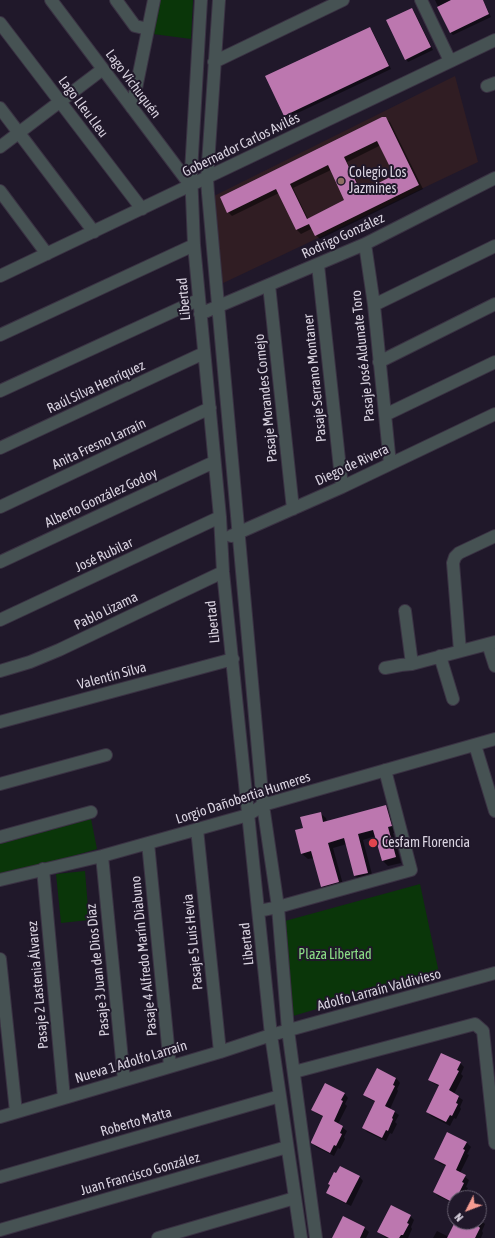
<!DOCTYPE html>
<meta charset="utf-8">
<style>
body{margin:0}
#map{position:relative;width:495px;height:1238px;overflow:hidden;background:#20182a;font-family:"Asap Condensed",sans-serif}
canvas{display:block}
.north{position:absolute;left:447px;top:1190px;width:40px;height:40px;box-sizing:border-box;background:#20182a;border:1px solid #6a6373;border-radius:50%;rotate:228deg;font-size:11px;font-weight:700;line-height:16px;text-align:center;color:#d9d3e0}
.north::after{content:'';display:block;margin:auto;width:14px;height:18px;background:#f59c91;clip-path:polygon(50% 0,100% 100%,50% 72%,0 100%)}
</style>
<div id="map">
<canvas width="495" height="1238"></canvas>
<div class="north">N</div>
</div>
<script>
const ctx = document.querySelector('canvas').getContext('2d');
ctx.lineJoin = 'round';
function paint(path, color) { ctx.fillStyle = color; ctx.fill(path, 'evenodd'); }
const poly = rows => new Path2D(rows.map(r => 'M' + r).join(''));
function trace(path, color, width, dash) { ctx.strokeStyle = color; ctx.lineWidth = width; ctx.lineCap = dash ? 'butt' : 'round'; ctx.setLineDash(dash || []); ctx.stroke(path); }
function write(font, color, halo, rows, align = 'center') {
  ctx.font = font + ' "Asap Condensed",sans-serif'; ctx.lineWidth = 4; ctx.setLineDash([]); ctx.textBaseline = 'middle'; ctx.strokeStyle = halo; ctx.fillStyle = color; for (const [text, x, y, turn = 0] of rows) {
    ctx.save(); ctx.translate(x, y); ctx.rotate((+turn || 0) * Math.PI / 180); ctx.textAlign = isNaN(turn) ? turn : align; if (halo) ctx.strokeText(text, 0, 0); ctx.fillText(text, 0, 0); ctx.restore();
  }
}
const education = poly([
 [455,76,478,162,217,286,206,200]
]);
const green = poly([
 [160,0,193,0,191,39,153,34],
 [91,819,97,849,0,877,0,844],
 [85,871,89,920,61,923,56,874],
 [420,884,439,973,293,1016,285,921]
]);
const shadow = poly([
 [435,0,483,0,491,17,453,35,450,32],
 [412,9,414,11,433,50,408,62,406,59],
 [369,28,372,30,391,69,287,118,285,116],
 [385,118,390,122,423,189,320,239,316,235,313,228,301,234,297,230,279,193,232,216,228,212],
 [381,145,396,176,362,192,347,162],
 [331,170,346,200,308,219,293,188],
 [386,806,392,812,397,832,393,833,401,863,388,866,383,861,376,836,363,840,373,878,361,881,355,876,347,844,333,848,344,888,327,892,322,887,314,858,308,859,302,854,304,829,320,813,326,818,327,822],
 [460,1063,464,1067,461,1074,463,1076,454,1094,463,1100,460,1107,461,1109,456,1119,454,1118,450,1126,431,1116,427,1112,440,1087,433,1083,429,1079],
 [377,1069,396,1078,400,1083,397,1089,398,1091,390,1109,399,1115,395,1122,397,1124,392,1134,390,1133,386,1141,367,1132,363,1127,376,1102,369,1099,364,1094],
 [344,1093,348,1098,345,1104,347,1106,338,1124,347,1131,344,1137,345,1139,340,1149,338,1148,334,1156,316,1147,312,1143,324,1117,317,1114,313,1110],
 [448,1133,467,1143,471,1147,467,1154,469,1155,460,1173,469,1180,466,1187,468,1188,463,1198,455,1198,455,1204,438,1196,434,1192,446,1166,439,1163,435,1159],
 [359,1176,363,1181,351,1206,332,1197,328,1193],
 [410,1216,414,1220,411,1227,412,1229,408,1238,386,1238,378,1232],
 [479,1219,485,1224,482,1231,483,1233,481,1238,433,1238,437,1231,449,1237,456,1222,479,1222],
 [364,1228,369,1232,366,1238,333,1238]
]);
const building = poly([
 [451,0,483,0,489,14,450,33,437,7],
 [412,8,431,47,405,60,386,20],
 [370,27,389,66,284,116,265,76],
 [382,117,386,117,419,185,315,236,309,224,296,230,276,189,227,213,220,197],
 [377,141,394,175,361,192,344,157],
 [328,165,344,200,307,219,290,184],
 [386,805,392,826,388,827,396,857,382,861,373,830,358,834,368,873,354,876,344,838,328,843,339,882,321,887,311,851,301,854,295,830,303,828,300,817,321,812,323,822],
 [441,1053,461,1062,457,1070,459,1071,449,1090,459,1096,456,1103,458,1104,452,1116,450,1115,446,1122,426,1112,439,1085,428,1080],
 [377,1068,396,1078,393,1085,395,1086,385,1106,395,1111,392,1118,393,1119,388,1131,386,1130,382,1138,362,1128,375,1101,363,1095],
 [325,1083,345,1093,341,1100,343,1101,334,1121,343,1126,340,1133,342,1134,336,1146,334,1145,330,1153,311,1143,311,1142,323,1116,311,1110],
 [447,1132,467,1142,463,1149,465,1150,456,1170,466,1175,462,1182,464,1183,458,1195,456,1194,452,1202,433,1192,446,1165,434,1159],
 [340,1166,360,1176,346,1203,326,1193,330,1185,328,1184,334,1172,336,1173],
 [391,1205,411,1215,407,1223,409,1224,403,1235,401,1235,399,1238,389,1238,377,1232],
 [343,1216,365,1227,360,1238,332,1238],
 [455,1222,480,1222,478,1226,480,1228,475,1238,447,1238]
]);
const minor = poly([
 [51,0,191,186],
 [116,0,135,26,148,29],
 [201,0,191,172,194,245,220,517,223,572,271,1035,301,1238],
 [219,0,207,179,208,193,263,805,278,907,288,1030,316,1238],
 [421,0,450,61],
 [0,23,142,209],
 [214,62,343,0],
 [487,86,495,83],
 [0,108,94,232],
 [132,108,154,0],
 [0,147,103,69],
 [0,191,47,254],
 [365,244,374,305,390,464],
 [318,265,342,487],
 [0,276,495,40],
 [269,285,293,509],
 [374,305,495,246],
 [200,314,365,244,495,178],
 [0,335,194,245],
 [379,362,495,304],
 [0,391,198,300],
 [385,415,495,362],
 [0,448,204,353],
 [0,507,210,408],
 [231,536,342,487,495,414],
 [0,562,214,462],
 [405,611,412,664],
 [0,620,220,517],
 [488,644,495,666],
 [460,651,453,563,455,557,459,553,495,536],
 [440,656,453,699],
 [385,668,401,665,412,664,495,642],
 [0,671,30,662,59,650,223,572],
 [0,722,233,659],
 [475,745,495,811],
 [0,784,106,755],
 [197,829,220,1052],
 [0,837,91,812],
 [148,843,170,1066],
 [102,856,124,1080],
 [43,869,64,1098],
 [0,880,102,856,248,815,263,805,495,739],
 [259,911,278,907,411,870,385,770],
 [0,959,16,1112],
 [294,1072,475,1024,483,1031,495,1143],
 [0,1117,220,1052,271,1035,495,973],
 [0,1177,280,1096],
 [0,1230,287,1147],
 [158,1238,295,1198]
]);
const markers = [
 [341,181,4,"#8d6e63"],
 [373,843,5,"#e0444e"]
];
const streetNames = [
 ["Lago Vichuquén",133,84,53],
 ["Lago Lleu Lleu",83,107,53],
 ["Gobernador Carlos Avilés",241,145,-26],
 ["Rodrigo González",343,236,-25],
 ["Libertad",184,299,-95],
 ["Pasaje José Aldunate Toro",363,356,-96],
 ["Pasaje Serrano Montaner",315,378,-96],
 ["Raúl Silva Henríquez",96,387,-25],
 ["Pasaje Morandes Cornejo",266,398,-96],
 ["Anita Fresno Larraín",99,444,-25],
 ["Diego de Rivera",352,465,-25],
 ["Alberto González Godoy",101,498,-25],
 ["José Rubilar",104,555,-25],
 ["Pablo Lizama",106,611,-26],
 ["Libertad",213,622,-96],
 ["Valentín Silva",112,676,-15],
 ["Lorgio Dañobertia Humeres",243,798,-18],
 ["Pasaje 5 Luis Hevia",193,942,-96],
 ["Libertad",247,944,-96],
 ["Pasaje 4 Alfredo Marín Diabuno",144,956,-96],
 ["Pasaje 3 Juan de Dios Díaz",98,970,-96],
 ["Pasaje 2 Lastenia Álvarez",38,985,-95],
 ["Adolfo Larraín Valdivieso",379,990,-15],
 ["Nueva 1 Adolfo Larraín",131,1062,-17],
 ["Roberto Matta",136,1122,-16],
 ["Juan Francisco González",140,1174,-16]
];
const poiNames = [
 ["Colegio Los",349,173],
 ["Jazmines",349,189],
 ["Cesfam Florencia",382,843]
];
const parkNames = [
 ["Plaza Libertad",335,955]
];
paint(education, '#301d23');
paint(green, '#0a3609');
paint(shadow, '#0007');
paint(building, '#bc77af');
trace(minor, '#3a3243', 14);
trace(minor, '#465253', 12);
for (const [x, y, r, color] of markers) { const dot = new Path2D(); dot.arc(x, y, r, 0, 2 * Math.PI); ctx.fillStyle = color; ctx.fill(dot); trace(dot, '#20182a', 1.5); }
write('14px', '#d9d3e0', '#20182a', streetNames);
write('14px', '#d9d3e0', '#20182a', poiNames, 'left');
write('14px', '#8bdd86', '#20182a', parkNames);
</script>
